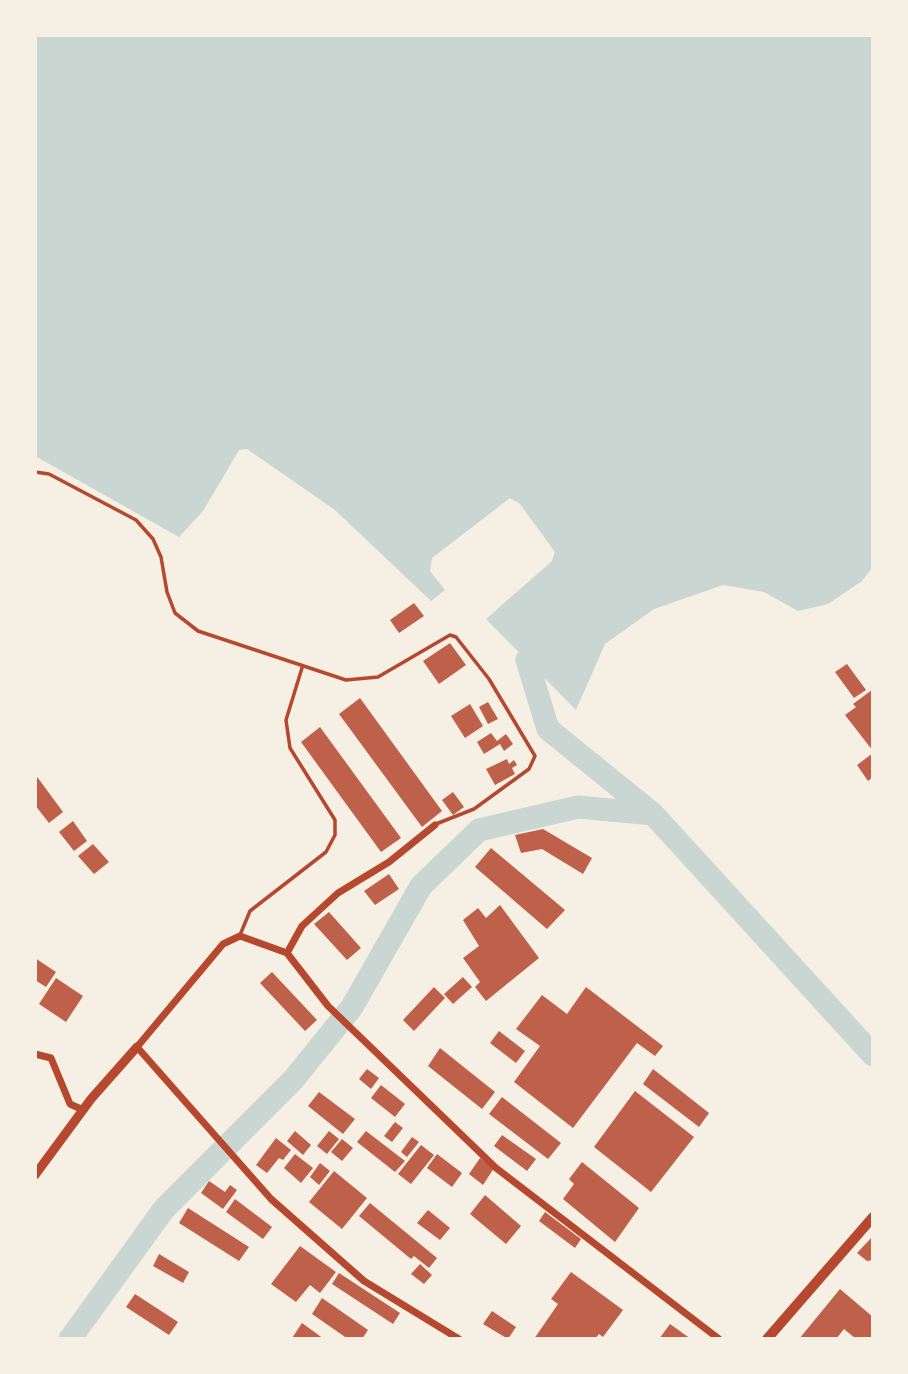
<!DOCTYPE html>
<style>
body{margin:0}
#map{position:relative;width:908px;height:1374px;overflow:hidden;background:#f6efe4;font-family:Cabin,sans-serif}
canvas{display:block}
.frame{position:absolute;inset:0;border:37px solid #f6efe4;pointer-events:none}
</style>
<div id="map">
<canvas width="908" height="1374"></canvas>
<div class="frame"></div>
</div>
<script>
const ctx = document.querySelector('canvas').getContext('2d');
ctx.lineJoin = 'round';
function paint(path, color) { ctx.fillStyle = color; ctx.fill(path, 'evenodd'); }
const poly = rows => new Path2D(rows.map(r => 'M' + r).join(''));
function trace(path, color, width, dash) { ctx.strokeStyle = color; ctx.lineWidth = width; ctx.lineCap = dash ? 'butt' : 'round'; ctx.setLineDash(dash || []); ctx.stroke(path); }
const water = poly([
 [35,35,873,35,873,567,862,581,828,604,798,611,764,592,723,585,654,609,605,644,576,710,486,619,552,561,555,552,520,504,510,498,432,558,430,571,445,590,431,601,335,510,247,449,239,450,203,511,179,537,35,456]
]);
const river = poly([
 [527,660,548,729,653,814,873,1055],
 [70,1339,164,1209,293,1080,352,1007,421,886,479,830,578,807,653,814]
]);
const building = poly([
 [414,603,424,616,399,633,390,620],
 [450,643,466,665,439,684,423,661],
 [847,664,866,690,854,698,835,672],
 [872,690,873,691,873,751,845,715,856,707,853,704],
 [360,698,442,811,422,827,339,714],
 [488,702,498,719,488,724,479,707],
 [470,704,483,726,465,738,451,716],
 [320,727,401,838,381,852,301,742],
 [491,733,497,741,506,734,513,744,504,751,500,744,484,754,477,742],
 [873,753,873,777,868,781,857,765],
 [507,759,509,764,514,760,517,765,512,768,515,774,495,785,486,769],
 [35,774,63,812,49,823,35,805],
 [453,792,464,807,453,815,442,800],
 [73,821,87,841,74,851,59,832],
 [543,829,592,858,583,874,542,849,521,853,515,835],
 [93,844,109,862,94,874,78,856],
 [491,848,565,910,547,929,475,867],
 [389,874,399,889,375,905,364,891],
 [500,905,539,958,486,1001,475,987,480,982,463,958,479,946,463,920,478,908,486,918],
 [329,912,361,948,347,960,314,924],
 [35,958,56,972,46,987,35,980],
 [272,972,317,1020,305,1031,260,983],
 [463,977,472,987,453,1004,444,994],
 [56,978,83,996,66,1022,39,1004],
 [434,987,445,998,414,1031,403,1020],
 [586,987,663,1046,655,1056,637,1043,573,1128,514,1082,540,1046,516,1029,542,995,567,1014],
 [499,1031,525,1051,516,1063,490,1043],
 [440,1048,495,1092,482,1109,428,1066],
 [367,1069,379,1078,371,1089,359,1079],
 [653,1069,709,1113,699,1127,643,1084],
 [381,1085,405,1104,395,1117,371,1098],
 [635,1091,694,1137,651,1192,594,1147],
 [319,1092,355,1119,343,1134,308,1106],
 [502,1097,561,1143,548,1159,489,1114],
 [395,1122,403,1128,392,1142,384,1136],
 [295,1131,311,1145,303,1155,287,1141],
 [329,1131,339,1139,327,1154,317,1146],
 [366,1131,405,1161,395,1172,357,1142],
 [502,1135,536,1159,527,1171,494,1146],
 [412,1137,419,1142,407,1157,401,1152],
 [276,1138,291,1150,283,1160,279,1158,267,1173,256,1165],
 [342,1139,353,1148,342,1161,331,1152],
 [421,1145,434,1155,411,1184,398,1174],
 [295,1154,313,1168,301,1183,284,1168],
 [437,1154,462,1173,452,1187,427,1168],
 [480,1158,494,1168,483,1185,469,1174],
 [582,1162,639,1208,615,1242,563,1199,574,1184,569,1179],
 [320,1163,330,1171,319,1185,310,1177],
 [334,1171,367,1198,342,1229,309,1202],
 [209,1181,225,1192,230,1185,237,1190,223,1209,201,1193],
 [485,1195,521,1226,506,1244,470,1214],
 [235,1199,272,1227,263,1239,226,1212],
 [370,1203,437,1258,429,1268,414,1256,411,1259,359,1216],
 [188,1208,249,1247,239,1261,179,1223],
 [428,1210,450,1228,440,1240,417,1223],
 [545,1212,581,1239,575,1248,539,1221],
 [873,1236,873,1260,867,1261,857,1253],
 [300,1246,336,1272,320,1293,310,1285,296,1302,271,1284],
 [159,1254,189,1272,183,1283,153,1266],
 [420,1264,432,1275,424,1284,411,1274],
 [571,1272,623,1310,603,1337,599,1334,595,1339,534,1339,558,1304,551,1299],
 [339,1273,400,1313,393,1324,332,1284],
 [840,1289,873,1317,873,1339,856,1339,844,1329,836,1339,799,1339],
 [135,1294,178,1322,169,1335,126,1307],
 [322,1298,368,1330,362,1339,348,1339,312,1314],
 [492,1311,516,1327,508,1339,483,1324],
 [302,1323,324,1339,292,1338],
 [670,1324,691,1339,659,1339]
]);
const service = poly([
 [35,472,49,474,136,520,153,539,161,557,167,592,175,613,198,631,346,680,378,677,450,635,456,637,489,679,535,756,529,769,474,809,436,824],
 [240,935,250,911,326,852,335,835,335,820,290,748,286,720,302,668]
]);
const minor = poly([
 [287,953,302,926,338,893,389,862,435,825],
 [35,1054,51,1058,70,1104,83,1110],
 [459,1339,364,1281,271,1199,137,1047,223,944,240,936,287,953,328,1006,496,1168,719,1339]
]);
const tertiary = poly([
 [35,1175,91,1099,137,1047]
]);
const secondary = poly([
 [767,1339,873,1217]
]);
paint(water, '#c9d6d2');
trace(river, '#c9d6d2', 23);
paint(building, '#bf614a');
trace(service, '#b5482f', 3.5);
trace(minor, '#b5482f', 7);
trace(tertiary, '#b5482f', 9);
trace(secondary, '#b5482f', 10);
</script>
